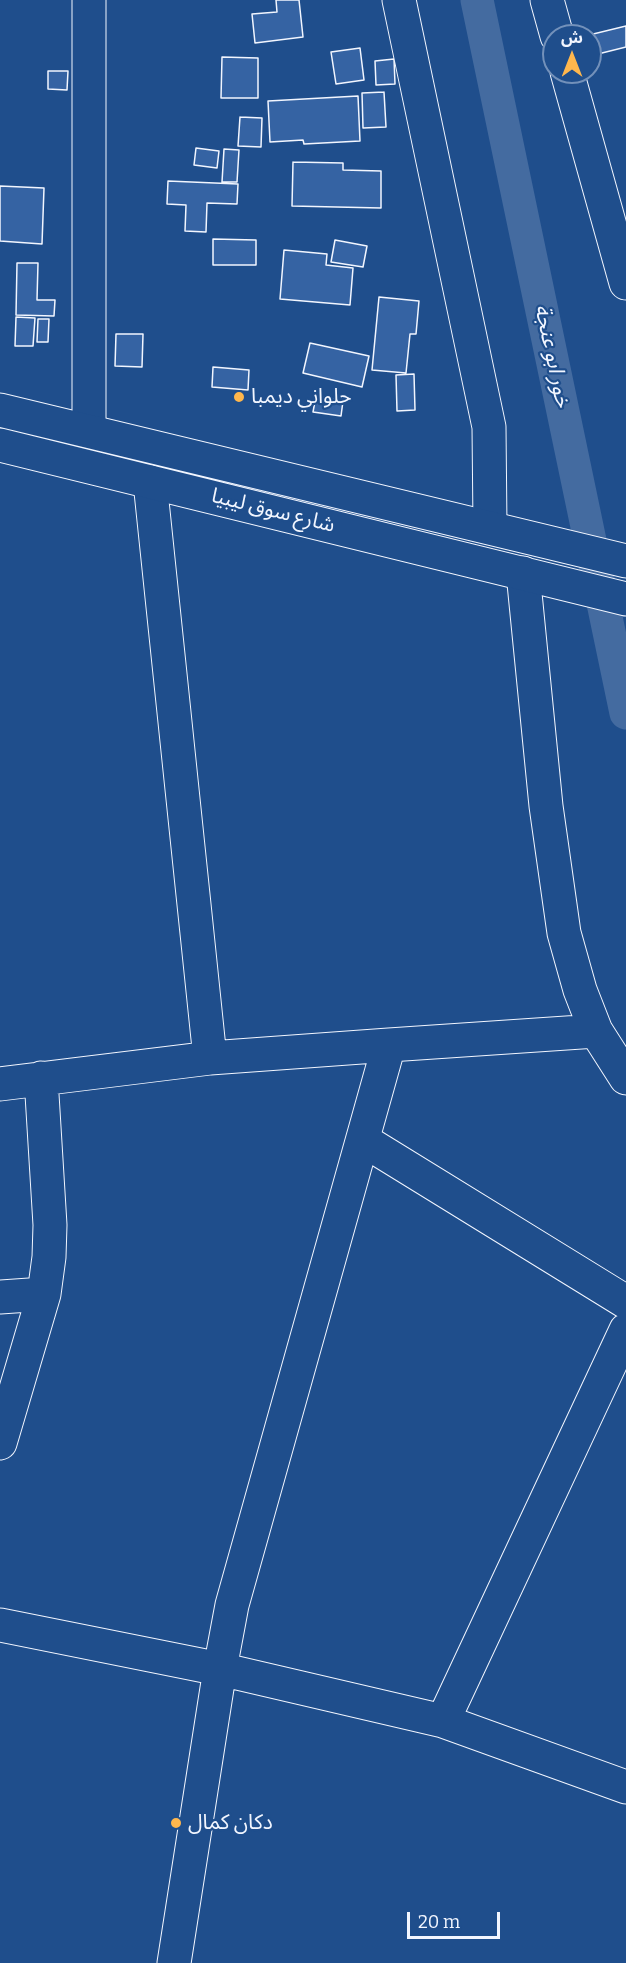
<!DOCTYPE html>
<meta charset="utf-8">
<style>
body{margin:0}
#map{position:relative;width:626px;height:1963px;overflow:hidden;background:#1f4e8c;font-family:Bitter,"Noto Sans Arabic",serif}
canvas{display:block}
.north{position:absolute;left:542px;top:24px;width:60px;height:60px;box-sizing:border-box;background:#1f4e8c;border:2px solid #7391ba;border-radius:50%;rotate:0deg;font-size:16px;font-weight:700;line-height:24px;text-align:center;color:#f2f6ff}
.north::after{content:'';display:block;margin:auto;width:21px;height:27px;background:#ffb74d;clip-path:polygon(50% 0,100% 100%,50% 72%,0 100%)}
.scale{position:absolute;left:407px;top:1912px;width:93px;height:27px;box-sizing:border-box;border:3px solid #f2f6ff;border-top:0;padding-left:8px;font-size:18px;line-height:21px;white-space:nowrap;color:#f2f6ff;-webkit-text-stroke:4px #1f4e8c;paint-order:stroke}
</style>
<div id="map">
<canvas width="626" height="1963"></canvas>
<div class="north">ش</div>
<div class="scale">20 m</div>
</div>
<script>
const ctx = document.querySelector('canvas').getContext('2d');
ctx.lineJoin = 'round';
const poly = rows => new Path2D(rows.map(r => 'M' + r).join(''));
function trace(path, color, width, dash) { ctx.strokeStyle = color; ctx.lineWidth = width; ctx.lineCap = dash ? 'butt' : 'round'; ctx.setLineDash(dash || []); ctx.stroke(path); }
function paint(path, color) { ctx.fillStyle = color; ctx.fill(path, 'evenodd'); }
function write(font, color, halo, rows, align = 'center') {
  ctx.font = font + ' Bitter,"Noto Sans Arabic",serif'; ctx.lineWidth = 4.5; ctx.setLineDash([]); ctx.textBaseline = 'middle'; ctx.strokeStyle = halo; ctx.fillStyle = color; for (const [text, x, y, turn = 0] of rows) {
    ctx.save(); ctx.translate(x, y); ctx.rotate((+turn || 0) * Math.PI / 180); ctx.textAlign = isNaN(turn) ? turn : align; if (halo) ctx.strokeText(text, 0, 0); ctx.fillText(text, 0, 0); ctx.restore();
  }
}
const canal = poly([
 [477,0,626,713]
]);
const building = poly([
 [276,0,299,0,303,37,255,43,252,14,277,12,276,0],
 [626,26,626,47,590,56,590,36,585,36,626,26],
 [360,48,364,80,336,84,331,52,360,48],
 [222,57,258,58,258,98,221,98,222,57],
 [394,59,395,84,376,85,375,61,394,59],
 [48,71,68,71,67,90,48,89,48,71],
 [384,92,386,127,363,128,362,93,384,92],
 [358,96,360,141,304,144,303,140,270,142,268,101,358,96],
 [240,117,262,118,261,147,238,146,240,117],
 [196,148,219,151,217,168,194,165,196,148],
 [224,149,239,150,237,182,222,182,224,149],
 [293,162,343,163,343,170,381,171,381,208,292,206,293,162],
 [168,181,238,184,237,204,207,203,206,232,185,231,186,205,167,204,168,181],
 [0,186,44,188,42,244,0,241,0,186],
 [213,239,256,240,256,265,213,265,213,239],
 [335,240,367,246,363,267,331,262,335,240],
 [284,250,327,254,326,265,353,268,350,305,280,299,284,250],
 [17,263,38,263,37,300,55,300,54,316,16,315,17,263],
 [379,297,419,301,416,334,410,334,406,373,372,370,379,297],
 [16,317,35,318,33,346,15,346,16,317],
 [38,319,49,319,48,342,37,342,38,319],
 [116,334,143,334,142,367,115,366,116,334],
 [310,343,369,356,362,387,303,373,310,343],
 [213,367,249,370,248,390,212,387,213,367],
 [414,374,415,410,397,411,396,375,414,374],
 [316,396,343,401,341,416,313,412,316,396]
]);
const minor = poly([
 [399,0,489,427,490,527],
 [547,0,557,36],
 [567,72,626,283],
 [89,430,89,0],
 [150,482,210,1058],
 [523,573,546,806,564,933,580,990,596,1031,626,1078],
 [389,1045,596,1031],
 [0,1084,210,1058,389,1045,232,1605,220,1669,174,1963],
 [363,1140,626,1302],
 [0,1297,44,1294],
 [0,1443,44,1294,49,1257,50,1225,41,1078],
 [0,1625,220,1669,443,1721,626,1787],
 [443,1721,626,1330]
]);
const major = poly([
 [0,410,626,561],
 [0,445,626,599]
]);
const markers = [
 [239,397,6,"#ffb74d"],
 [176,1823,6,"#ffb74d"]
];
const poiNames = [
 ["حلواني ديمبا",251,397],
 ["دكان كمال",188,1823]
];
const streetNames = [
 ["شارع سوق ليبيا",273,511,14]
];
const waterNames = [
 ["خور ابو عنجة",552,356,78]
];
trace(canal, '#446ba0', 33);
paint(building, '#3563a3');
trace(building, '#f2f6ff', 1.5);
trace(minor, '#f2f6ff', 35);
trace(major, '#f2f6ff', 35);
trace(minor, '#1f4e8c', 33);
trace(major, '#1f4e8c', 33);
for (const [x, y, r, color] of markers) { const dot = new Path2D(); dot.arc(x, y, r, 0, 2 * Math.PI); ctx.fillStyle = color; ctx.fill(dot); trace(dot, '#1f4e8c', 2); }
write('21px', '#f2f6ff', '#1f4e8c', poiNames, 'left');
write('21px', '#f2f6ff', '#1f4e8c', streetNames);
write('italic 22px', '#f2f6ff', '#1f4e8c', waterNames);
</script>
